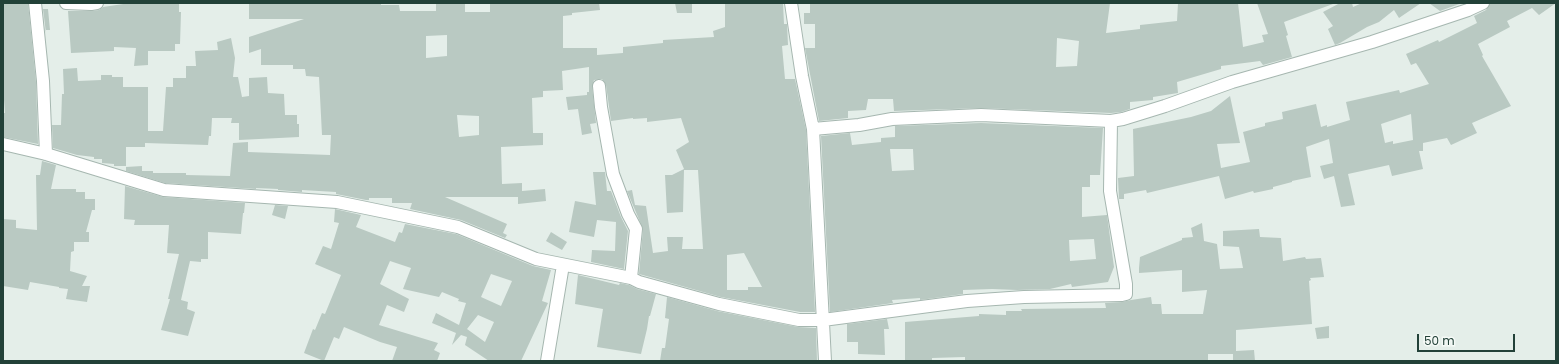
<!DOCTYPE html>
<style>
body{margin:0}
#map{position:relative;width:1559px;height:364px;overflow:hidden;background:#e4eee9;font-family:Poppins,sans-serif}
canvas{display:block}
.frame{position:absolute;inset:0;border:4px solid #224138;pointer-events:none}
.scale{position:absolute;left:1417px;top:334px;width:98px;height:18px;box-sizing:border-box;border:2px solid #224138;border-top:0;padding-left:5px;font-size:12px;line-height:14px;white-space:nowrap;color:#224138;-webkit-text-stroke:3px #f5faf7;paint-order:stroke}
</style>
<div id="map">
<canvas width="1559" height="364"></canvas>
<div class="frame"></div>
<div class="scale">50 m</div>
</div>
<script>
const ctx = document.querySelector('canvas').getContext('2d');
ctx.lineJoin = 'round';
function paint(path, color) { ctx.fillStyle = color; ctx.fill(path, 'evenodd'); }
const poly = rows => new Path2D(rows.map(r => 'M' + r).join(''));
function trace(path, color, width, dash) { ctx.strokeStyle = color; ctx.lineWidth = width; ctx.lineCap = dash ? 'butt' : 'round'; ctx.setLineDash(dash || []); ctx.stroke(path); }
const building = poly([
 [3,3,28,3,36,82,38,144,3,137,3,113,5,113,3,87],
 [130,3,179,3,179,12,181,12,180,44,175,44,175,51,148,51,148,65,134,66,136,48,114,47,114,51,71,53,68,11,92,11,99,10,103,7],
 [249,3,381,4,381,5,399,5,400,11,436,11,436,3,465,3,465,12,490,12,490,3,599,3,600,10,572,13,572,15,563,16,563,48,597,48,597,55,623,53,623,47,663,43,663,40,714,37,713,31,725,27,725,3,783,3,784,24,787,24,788,45,782,46,785,79,795,79,806,130,815,312,800,312,721,297,639,274,643,229,627,191,632,190,635,205,646,206,653,253,668,251,667,237,683,237,682,249,703,249,698,170,684,170,683,212,667,213,665,175,672,175,684,169,676,150,689,142,681,118,647,122,647,118,633,119,633,118,611,121,606,85,602,79,594,80,592,86,596,123,590,124,592,133,582,135,578,109,568,110,566,97,587,95,587,92,589,92,589,67,562,71,563,90,543,91,543,97,532,98,533,133,543,133,543,145,501,147,502,184,522,183,522,191,545,189,546,201,518,204,518,197,445,197,507,224,503,233,507,235,505,238,461,220,410,209,412,203,392,203,392,198,369,198,369,200,366,200,336,194,336,192,302,190,302,192,278,190,278,189,256,188,256,189,165,183,126,171,126,167,142,166,142,171,153,171,153,173,186,173,186,175,230,176,233,143,248,142,248,152,330,155,331,135,322,135,319,77,306,76,305,69,293,69,293,65,261,65,261,49,249,53,249,37,304,19,249,19],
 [447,35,447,56,426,58,426,36],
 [457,115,479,116,479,135,459,137],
 [744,253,762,287,748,287,748,290,727,290,727,255],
 [675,3,692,3,692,13,677,13],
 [810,3,1012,3,1034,4,1035,3,1110,3,1106,33,1140,29,1140,25,1177,21,1178,3,1238,3,1243,47,1264,42,1262,35,1268,34,1257,3,1333,4,1284,22,1288,35,1286,36,1292,57,1263,65,1260,61,1221,66,1221,69,1177,82,1178,93,1153,97,1153,100,1130,102,1130,109,1121,112,1111,113,981,108,894,111,893,99,868,99,866,110,848,111,848,118,819,121,805,48,815,48,815,24,804,24,804,13,810,13],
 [1057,38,1079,41,1077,66,1056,67],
 [1340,3,1352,3,1353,7,1362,3,1421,3,1399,18,1394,10,1379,22,1367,27,1340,43,1335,45,1328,29,1333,26,1323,12],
 [1429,3,1462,3,1440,11],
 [1490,3,1556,3,1539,15,1532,8,1507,21,1510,27,1478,44,1483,55,1482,56,1511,106,1472,123,1477,133,1451,145,1447,138,1423,143,1423,151,1419,151,1423,169,1392,176,1389,165,1348,174,1355,205,1341,207,1334,176,1324,179,1320,166,1333,163,1329,139,1306,147,1311,177,1292,181,1292,182,1273,187,1273,189,1254,193,1253,191,1225,199,1219,176,1147,193,1146,190,1124,194,1124,199,1119,199,1118,178,1134,176,1133,129,1191,117,1211,111,1230,96,1240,143,1217,144,1221,168,1250,162,1243,132,1265,126,1265,123,1283,119,1282,112,1316,104,1321,127,1327,125,1327,127,1350,120,1346,102,1399,90,1400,93,1429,84,1416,63,1411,65,1406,54,1438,40,1439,42,1477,23,1474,16,1486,10],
 [1411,114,1413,140,1393,144,1393,141,1385,143,1381,124],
 [43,9,48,9,50,30,46,30,46,33],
 [231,38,235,58,233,77,238,77,242,97,249,96,249,78,267,77,268,93,284,94,285,115,297,115,297,124,299,124,299,137,239,140,239,123,231,123,232,118,212,118,211,136,209,136,208,145,145,143,145,147,126,147,126,166,114,166,114,164,102,163,102,159,94,159,94,157,77,155,53,148,52,125,61,125,62,94,64,94,63,69,77,68,78,81,101,80,101,75,112,75,112,77,123,77,123,87,148,87,148,131,163,131,166,87,173,87,173,78,186,78,186,66,196,66,195,51,218,50,217,42],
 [981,123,1103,128,1100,175,1090,175,1090,187,1082,187,1082,217,1107,215,1114,267,1108,282,1072,287,1071,284,1050,289,1017,290,992,289,963,290,963,294,920,300,920,298,892,300,893,303,830,312,821,136,850,133,852,145,881,142,881,138,895,137,895,126],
 [890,149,913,149,914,170,892,171],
 [1094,239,1096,259,1070,261,1069,240],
 [42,161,56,165,51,189,76,189,76,192,85,192,85,199,95,199,95,210,92,210,86,232,89,232,89,242,74,242,74,251,71,252,70,271,87,276,82,286,90,286,87,302,66,299,68,289,59,288,59,287,30,282,28,290,3,286,3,219,16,220,16,228,37,230,36,175,40,175],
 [593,172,605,172,607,191,611,191,621,217,628,231,624,269,591,262,592,250,615,251,616,222,597,220,594,237,569,232,575,201,596,205],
 [125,186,163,197,245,203,244,213,243,213,241,234,208,232,208,259,201,259,201,262,190,261,181,300,188,302,187,309,195,312,188,336,161,330,170,299,168,299,179,254,167,253,169,225,134,225,135,220,124,219],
 [275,205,288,206,285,219,272,215],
 [335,209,361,215,356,227,395,242,399,232,402,233,405,224,456,234,533,266,551,270,542,301,548,303,521,361,489,361,465,345,467,337,461,335,452,345,456,333,432,323,436,313,459,325,466,303,458,301,459,299,442,292,439,297,403,289,411,268,390,261,380,284,409,299,404,312,387,305,379,325,438,343,434,350,440,353,437,361,392,361,397,347,380,342,344,327,339,339,334,337,324,361,304,353,313,329,315,330,322,313,325,314,341,275,315,264,323,246,331,249,339,223,334,222],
 [491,274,512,281,501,306,481,297],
 [478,315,494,322,485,342,467,329],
 [1202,223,1204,241,1217,244,1220,269,1243,268,1239,247,1223,246,1223,231,1259,229,1260,237,1281,238,1283,261,1305,257,1306,259,1321,258,1324,277,1310,278,1311,280,1309,281,1312,324,1236,330,1236,351,1254,350,1255,361,1233,361,1233,354,1208,354,1208,361,965,361,965,357,932,358,932,361,905,361,905,322,979,316,979,314,1006,315,1006,311,1022,311,1021,309,1106,308,1105,303,1122,302,1131,300,1151,297,1152,304,1161,304,1162,314,1203,314,1207,290,1182,292,1182,270,1139,273,1139,268,1140,257,1182,240,1182,238,1193,237,1191,228],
 [551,232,567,242,562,250,546,241],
 [578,275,619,285,620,283,629,285,637,289,656,294,650,316,649,316,647,329,641,354,597,347,603,309,575,304],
 [667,297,717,311,798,327,816,328,817,361,660,361,662,348,665,348,669,319,665,318],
 [887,319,889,329,884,329,885,355,858,354,858,342,847,342,847,324],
 [1329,326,1329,338,1317,339,1315,328]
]);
const street = poly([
 [35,3,43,81,46,154],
 [66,3,91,4,97,3],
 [791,3,802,76,813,129,825,361],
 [599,86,601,107,613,174,628,214,636,229,631,278],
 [813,129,859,125,892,119,981,115,1111,121],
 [3,144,46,154,164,190,337,202,458,227,536,259,631,278,639,282,719,304,799,320,823,320,967,301,1024,297,1122,295,1126,294,1126,284,1110,191,1111,121,1123,119,1165,106,1232,82,1372,42,1468,10,1483,3],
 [547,361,563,265]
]);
paint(building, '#b9c9c2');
trace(street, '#a6b7b0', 14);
trace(street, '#fff', 12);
</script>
